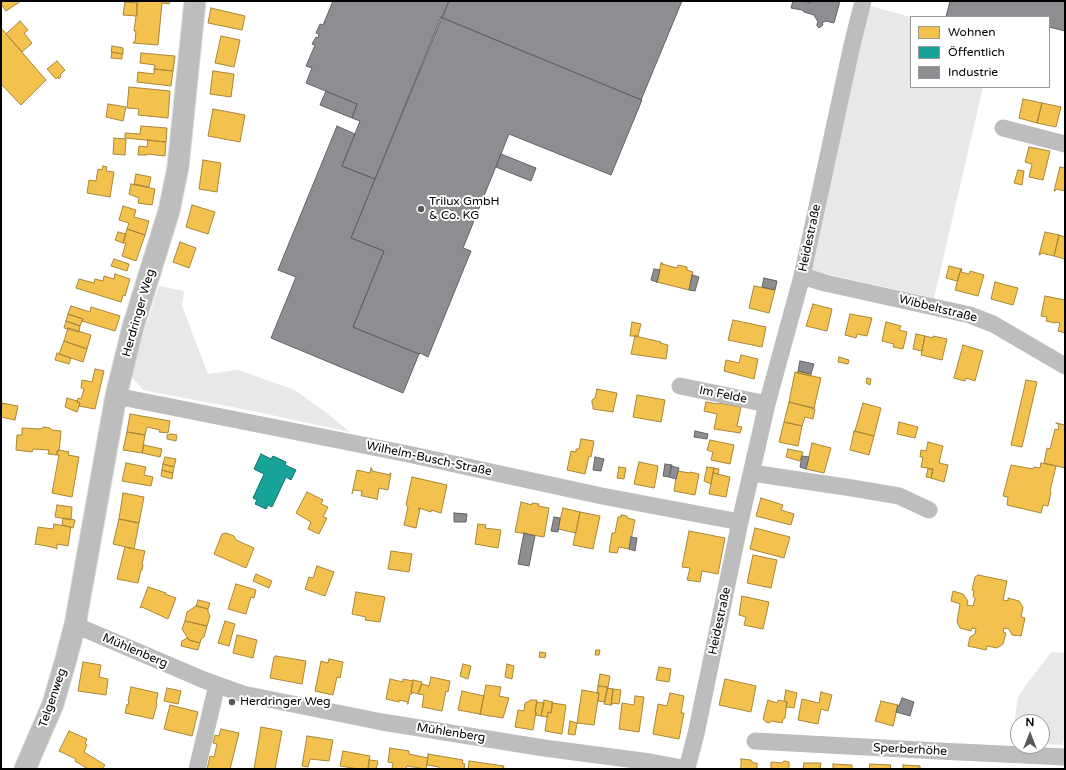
<!DOCTYPE html>
<meta charset="utf-8">
<style>
body{margin:0}
#map{position:relative;width:1066px;height:770px;overflow:hidden;background:#fff;font-family:"Varela Round",sans-serif}
canvas{display:block}
.frame{position:absolute;inset:0;border:2px solid #000;pointer-events:none}
.legend{position:absolute;left:910px;top:16px;width:140px;height:72px;box-sizing:border-box;background:#fff;border:1px solid #999;margin:0;padding:5px 7px;list-style:none;font-size:12px;color:#000}
.legend li{display:flex;align-items:center;gap:8px;height:20px}
.legend b{width:20px;border:1px solid #999}
.north{position:absolute;left:1010px;top:714px;width:40px;height:40px;box-sizing:border-box;background:#fff;border:1px solid #999;border-radius:50%;rotate:0deg;font-size:11px;font-weight:700;line-height:16px;text-align:center;color:#000}
.north::after{content:'';display:block;margin:auto;width:14px;height:18px;background:#595959;clip-path:polygon(50% 0,100% 100%,50% 72%,0 100%)}
</style>
<div id="map">
<canvas width="1066" height="770"></canvas>
<div class="frame"></div>
<ul class="legend">
<li><b style="height:11px;background:#f2c14e"></b>Wohnen</li>
<li><b style="height:11px;background:#17a398"></b>Öffentlich</li>
<li><b style="height:11px;background:#8d8d92"></b>Industrie</li>
</ul>
<div class="north">N</div>
</div>
<script>
const ctx = document.querySelector('canvas').getContext('2d');
ctx.lineJoin = 'round';
function paint(path, color) { ctx.fillStyle = color; ctx.fill(path, 'evenodd'); }
const poly = rows => new Path2D(rows.map(r => 'M' + r).join(''));
function trace(path, color, width, dash) { ctx.strokeStyle = color; ctx.lineWidth = width; ctx.lineCap = dash ? 'butt' : 'round'; ctx.setLineDash(dash || []); ctx.stroke(path); }
function write(font, color, halo, rows, align = 'center') {
  ctx.font = font + ' "Varela Round",sans-serif'; ctx.lineWidth = 4; ctx.setLineDash([]); ctx.textBaseline = 'middle'; ctx.strokeStyle = halo; ctx.fillStyle = color; for (const [text, x, y, turn = 0] of rows) {
    ctx.save(); ctx.translate(x, y); ctx.rotate((+turn || 0) * Math.PI / 180); ctx.textAlign = isNaN(turn) ? turn : align; if (halo) ctx.strokeText(text, 0, 0); ctx.fillText(text, 0, 0); ctx.restore();
  }
}
const green = poly([
 [867,5,911,17,911,87,983,87,934,298,809,270],
 [159,286,184,291,182,306,208,374,238,370,295,390,324,411,350,432,248,410,143,390,130,374],
 [1051,652,1065,653,1065,729,1063,745,1042,744,1042,722,1018,722,1018,742,1012,741,1018,696]
]);
const homes = poly([
 [1,1,21,1,6,11,1,4,1,1],
 [137,1,170,1,169,4,162,3,158,45,133,43,133,42,135,42,136,31,134,31,136,16,137,15,137,1],
 [125,2,137,3,137,15,136,16,123,15,125,2],
 [211,8,245,16,242,30,208,23,211,8],
 [20,21,28,30,24,33,32,43,22,52,6,34,20,21],
 [1,28,46,80,21,105,1,84,1,28],
 [221,36,240,40,234,67,215,63,221,36],
 [112,46,123,48,123,54,111,52,112,46],
 [112,52,122,54,122,59,111,58,112,52],
 [141,53,175,56,173,71,154,69,155,65,140,63,141,53],
 [57,61,65,70,60,75,61,76,59,79,58,77,56,79,47,69,57,61],
 [154,69,173,71,171,86,137,82,138,72,154,74,154,69],
 [213,71,234,74,231,97,210,94,213,71],
 [129,87,170,91,168,118,138,115,139,109,127,108,129,87],
 [1023,99,1042,103,1037,123,1019,118,1023,99],
 [1042,103,1061,107,1056,127,1037,123,1042,103],
 [108,104,126,107,123,121,106,117,108,104],
 [213,109,245,115,240,142,208,136,213,109],
 [141,126,167,128,166,142,125,138,125,133,140,134,141,126],
 [114,138,126,139,125,155,113,154,114,138],
 [148,140,166,142,165,156,147,154,147,155,138,155,139,146,147,147,148,140],
 [1029,147,1050,151,1043,180,1029,177,1032,164,1025,162,1029,147],
 [203,160,221,163,217,192,199,189,203,160],
 [103,166,107,167,106,171,114,172,110,197,87,193,89,180,96,181,98,169,102,170,103,166],
 [1060,167,1065,168,1065,191,1056,189,1055,191,1054,191,1060,167],
 [1018,170,1024,171,1022,185,1014,183,1018,170],
 [136,174,151,177,149,187,134,184,136,174],
 [131,184,155,189,152,205,138,203,139,198,129,194,131,184],
 [192,205,215,212,208,234,186,227,192,205],
 [123,206,136,210,134,217,149,221,145,235,127,229,129,223,119,220,123,206],
 [127,229,145,235,136,261,122,256,126,243,123,243,127,229],
 [118,232,126,234,123,243,115,240,118,232],
 [1045,232,1059,235,1054,256,1041,253,1040,255,1039,255,1045,232],
 [1059,235,1065,237,1065,259,1054,256,1059,235],
 [180,242,196,248,189,268,173,262,180,242],
 [114,259,129,264,127,271,111,266,114,259],
 [661,263,663,263,662,264,677,268,678,265,687,267,687,270,693,272,689,290,657,282,657,283,661,263],
 [949,266,961,269,957,281,946,278,949,266],
 [961,269,962,269,961,272,969,274,970,271,984,275,978,296,955,290,961,269],
 [115,274,130,279,125,296,123,295,121,302,76,288,79,279,94,283,95,279,103,281,104,276,114,279,115,274],
 [995,282,1018,288,1013,305,991,299,995,282],
 [754,286,775,290,769,313,749,308,754,286],
 [1045,296,1065,300,1065,333,1058,331,1060,323,1055,322,1055,323,1046,321,1047,317,1041,316,1045,296],
 [813,304,832,309,827,331,806,326,813,304],
 [71,306,90,312,91,307,120,316,115,331,82,321,83,319,68,314,71,306],
 [68,314,83,319,80,326,66,321,68,314],
 [850,314,872,318,867,336,857,334,856,338,845,335,850,314],
 [733,320,766,327,762,347,728,340,733,320],
 [66,321,80,326,79,332,64,328,66,321],
 [632,322,641,324,638,336,630,336,632,322],
 [886,322,901,326,899,330,907,332,903,349,893,347,894,344,882,341,886,322],
 [68,328,91,335,87,349,64,341,68,328],
 [916,334,925,336,922,351,913,349,916,334],
 [635,336,661,342,660,343,668,345,666,359,631,354,635,336],
 [925,336,933,338,933,336,947,339,942,360,921,355,925,336],
 [64,341,87,349,83,362,59,354,64,341],
 [963,345,983,351,975,381,966,378,965,381,954,378,963,345],
 [57,353,71,358,69,364,55,360,57,353],
 [741,355,758,359,754,379,724,371,726,360,739,363,741,355],
 [839,357,849,360,848,364,838,362,839,357],
 [95,369,104,371,95,409,79,406,80,403,77,402,78,398,81,399,84,389,81,388,82,380,92,382,95,369],
 [798,371,811,374,811,376,797,373,798,371],
 [795,372,821,378,814,408,789,402,795,372],
 [867,378,871,379,870,385,866,383,867,378],
 [1026,380,1037,382,1022,447,1011,445,1026,380],
 [597,389,617,393,613,412,593,409,593,406,592,403,592,400,595,398,597,389],
 [637,395,665,400,661,422,633,417,637,395],
 [67,398,77,401,77,402,80,403,77,412,65,407,67,398],
 [706,402,718,404,719,403,741,407,737,426,742,427,740,433,714,429,717,414,704,411,706,402],
 [789,402,815,409,813,419,805,417,802,426,784,422,789,402],
 [2,403,18,406,15,420,1,417,2,403],
 [863,403,881,408,874,436,855,431,863,403],
 [130,414,170,421,168,433,159,432,160,430,147,427,145,435,127,432,130,414],
 [784,422,802,426,798,446,779,442,784,422],
 [899,422,918,427,915,438,897,434,899,422],
 [1056,423,1065,425,1065,468,1044,463,1047,448,1050,449,1055,429,1058,430,1059,425,1056,423],
 [44,427,50,428,52,430,61,431,59,451,57,451,57,455,48,454,49,450,33,449,32,452,16,450,17,435,22,435,22,428,41,429,44,427],
 [854,431,874,436,869,455,850,450,854,431],
 [127,432,145,435,142,453,123,450,127,432],
 [171,434,177,435,176,441,167,439,167,435,171,434],
 [581,439,594,441,591,457,589,456,585,474,567,470,571,451,576,452,576,449,579,449,581,439],
 [710,440,734,445,730,464,711,460,713,452,707,450,710,440],
 [928,442,943,446,939,463,948,465,944,482,931,478,933,469,921,467,923,457,920,457,921,450,926,451,928,442],
 [812,443,831,448,824,473,806,469,812,443],
 [144,445,162,449,160,457,142,453,144,445],
 [788,449,803,452,800,461,786,457,788,449],
 [59,450,69,452,68,455,79,457,72,497,52,493,59,455,57,455,57,451,59,451,59,450],
 [165,457,176,459,174,467,163,464,165,457],
 [639,462,658,466,656,479,654,488,634,484,639,462],
 [126,463,146,467,144,475,153,477,151,486,122,481,126,463],
 [1041,463,1056,466,1050,491,1051,492,1048,506,1043,505,1041,513,1007,505,1008,497,1003,496,1011,465,1033,469,1034,467,1040,468,1041,463],
 [163,464,174,467,173,473,162,470,163,464],
 [619,467,626,468,624,479,617,478,619,467],
 [707,467,714,468,711,484,704,481,707,467],
 [371,468,372,469,372,471,390,475,390,473,391,473,388,490,379,488,377,500,376,499,363,496,361,496,362,491,353,490,352,494,357,470,370,473,371,468],
 [714,468,719,469,718,474,713,473,714,468],
 [928,469,933,469,931,478,926,477,928,469],
 [162,470,173,473,172,479,161,476,162,470],
 [677,471,690,473,690,472,699,474,695,495,674,491,677,471],
 [713,473,730,477,726,497,709,494,713,473],
 [412,477,447,485,441,513,431,510,431,512,419,508,418,509,420,509,416,528,404,525,408,507,406,505,412,477],
 [307,492,323,500,321,504,328,507,323,517,327,518,319,534,308,529,311,522,296,513,307,492],
 [123,493,144,497,139,523,119,519,123,493],
 [761,498,783,505,781,510,794,514,791,525,756,516,761,498],
 [521,502,532,505,532,503,539,504,538,506,549,508,544,537,515,532,521,502],
 [57,505,72,507,71,520,55,517,57,505],
 [563,508,580,512,576,533,558,529,563,508],
 [580,512,600,516,593,549,573,545,580,512],
 [621,515,627,516,627,518,635,520,629,549,619,547,617,553,609,552,612,533,615,533,618,517,621,517,621,515],
 [63,518,75,520,73,528,62,525,63,518],
 [119,519,139,523,134,549,113,544,119,519],
 [54,524,71,527,68,546,57,544,57,549,56,549,56,548,36,544,35,545,38,527,53,529,54,524],
 [478,524,486,525,485,528,501,530,498,548,475,544,478,524],
 [755,528,790,537,784,558,750,549,755,528],
 [689,531,725,538,718,574,702,571,700,582,687,580,690,568,682,567,689,531],
 [226,533,234,536,236,540,254,548,246,568,214,554,222,534,226,533],
 [125,547,145,551,142,564,143,565,142,570,141,570,138,583,117,579,125,547],
 [391,551,412,554,409,572,388,569,391,551],
 [753,555,777,560,771,588,747,583,753,555],
 [317,566,334,572,325,596,305,589,309,577,313,578,317,566],
 [256,574,272,581,269,588,253,581,256,574],
 [978,575,1007,581,1003,600,1008,601,1008,598,1019,601,1023,607,1021,617,1025,618,1021,636,1012,635,1009,629,1004,628,1003,632,1006,633,1003,644,997,648,987,646,986,650,968,646,970,637,975,634,976,629,972,628,971,631,960,628,957,622,960,604,951,601,953,591,963,594,968,601,967,605,973,606,975,599,973,596,974,591,972,590,975,577,978,575],
 [236,584,256,590,254,598,251,597,246,614,228,609,236,584],
 [148,587,166,593,165,594,176,598,168,619,142,607,140,608,148,587],
 [356,592,385,597,380,622,365,620,366,617,352,614,356,592],
 [742,596,769,602,763,629,744,625,746,617,739,615,742,596],
 [198,600,210,603,208,609,197,606,196,607,198,600],
 [196,606,208,609,208,612,210,616,207,626,185,621,187,612,196,606],
 [185,621,207,626,204,637,201,639,200,643,189,640,182,629,185,621],
 [225,621,235,624,229,646,218,643,225,621],
 [237,635,257,640,253,658,233,653,237,635],
 [187,638,189,640,200,643,198,650,181,646,182,641,187,638],
 [596,650,600,650,599,655,595,655,596,650],
 [540,652,546,653,545,658,539,657,540,652],
 [276,656,306,661,302,684,270,678,274,657,276,656],
 [329,659,343,662,340,678,337,677,333,695,315,691,321,661,328,663,329,659],
 [83,662,101,665,99,677,108,679,106,695,78,691,83,662],
 [463,664,471,666,468,679,460,676,463,664],
 [507,664,514,666,512,679,505,677,507,664],
 [659,667,671,669,669,682,656,680,659,667],
 [600,674,610,676,608,687,598,686,600,674],
 [431,677,450,681,448,692,446,691,442,711,422,707,424,695,418,694,422,684,429,686,431,677],
 [390,679,403,682,403,679,413,681,411,692,412,692,412,694,410,694,408,704,407,704,408,702,399,700,399,702,386,699,390,679],
 [725,679,756,686,751,712,719,705,725,679],
 [413,680,422,682,418,694,411,692,413,680],
 [486,685,501,687,499,696,509,698,503,718,490,716,489,716,481,714,480,715,486,685],
 [598,686,608,687,605,702,598,701,599,693,597,693,598,686],
 [131,687,158,693,156,703,157,704,153,719,125,713,127,704,128,705,129,701,128,701,131,687],
 [167,688,181,691,178,704,164,701,167,688],
 [607,688,613,689,611,705,604,704,607,688],
 [613,689,621,690,619,704,612,703,612,705,611,705,613,689],
 [582,690,599,693,594,725,577,723,582,690],
 [786,690,797,693,794,708,786,707,787,702,784,701,786,690],
 [462,691,484,696,480,715,480,714,458,710,462,691],
 [821,692,832,695,828,711,821,709,818,724,798,720,802,699,819,703,821,692],
 [670,693,684,696,681,713,684,713,679,739,653,734,658,704,667,706,670,693],
 [635,696,644,697,639,732,619,729,622,703,634,705,635,696],
 [531,700,537,700,535,712,536,712,533,730,515,727,518,710,524,711,525,703,531,700],
 [544,700,553,702,551,713,548,712,547,717,541,716,544,700],
 [768,700,777,703,778,700,787,702,785,718,783,719,782,723,772,721,769,723,766,722,763,719,768,700],
 [881,701,898,705,893,726,875,721,881,701],
 [537,702,544,703,541,716,536,715,536,712,535,712,537,702],
 [552,703,566,705,562,734,545,731,548,712,551,713,552,703],
 [170,705,198,712,192,736,164,729,170,705],
 [570,721,577,723,575,735,568,734,570,721],
 [261,727,282,731,275,769,254,769,261,727],
 [221,729,239,733,230,769,207,769,210,756,214,757,217,744,213,743,215,735,219,736,221,729],
 [69,731,87,739,85,743,87,745,84,752,105,765,102,769,88,769,75,761,76,759,59,751,69,731],
 [307,736,333,740,329,761,310,759,308,767,302,766,307,736],
 [390,748,409,751,409,754,428,758,426,769,407,766,406,769,392,769,393,763,388,762,390,748],
 [343,751,370,756,368,769,359,769,340,766,343,751],
 [428,754,463,760,462,763,465,764,464,769,438,769,439,767,427,765,428,754],
 [741,759,751,760,753,763,757,763,757,769,739,769,741,767,741,759],
 [369,760,378,761,376,769,368,769,369,760],
 [469,761,504,766,503,769,468,769,469,761],
 [784,761,789,762,789,769,771,769,771,762,782,763,784,761],
 [804,763,821,763,820,769,803,769,804,763],
 [833,764,852,765,852,769,833,769,833,764],
 [870,764,891,765,890,769,869,769,870,764],
 [903,765,920,766,920,769,903,769,903,765]
]);
const public = poly([
 [261,454,271,459,273,456,286,462,285,465,296,470,291,480,286,477,272,507,268,505,266,509,255,504,257,500,253,498,264,474,254,469,261,454]
]);
const industry = poly([
 [333,1,449,1,375,179,342,166,360,121,352,118,357,104,306,83,312,68,306,66,315,45,312,44,316,37,318,38,319,34,316,33,320,24,323,25,333,1],
 [449,1,682,1,641,100,442,18,449,1],
 [793,1,804,1,810,3,810,1,840,1,834,23,826,21,822,23,823,25,819,28,817,26,817,24,818,22,814,15,804,12,802,10,791,8,793,1],
 [950,1,1065,1,1065,31,1049,27,1049,17,946,17,950,1],
 [441,17,642,100,611,175,509,134,463,248,471,251,428,357,420,353,419,354,353,327,384,251,351,238,441,17],
 [326,91,357,104,352,118,320,105,326,91],
 [337,126,355,134,342,166,375,179,351,238,384,251,353,327,419,354,403,393,271,338,296,277,278,270,337,126],
 [501,154,536,168,531,181,496,167,501,154],
 [654,269,660,270,657,282,651,280,654,269],
 [692,275,699,277,695,291,689,290,692,275],
 [764,278,777,281,775,290,762,287,764,278],
 [800,361,814,364,811,374,798,371,800,361],
 [695,431,708,434,707,439,694,437,695,431],
 [802,456,809,457,806,469,800,467,802,456],
 [595,457,604,459,601,471,593,470,595,457],
 [665,464,672,465,669,477,663,476,665,464],
 [671,466,679,468,676,479,669,477,671,466],
 [454,513,467,514,466,522,454,522,454,513],
 [554,517,560,518,558,532,551,531,554,517],
 [524,533,535,536,529,566,518,564,524,533],
 [631,537,637,538,635,551,629,549,631,537],
 [902,698,914,702,910,716,896,712,898,705,899,706,902,698]
]);
const minor = poly([
 [1003,128,1065,144],
 [802,276,825,283,970,315,993,324,1065,366],
 [680,386,767,404],
 [116,396,408,454,602,496,740,522],
 [752,473,852,488,899,496,929,510],
 [75,625,204,680,243,694,382,722,544,748,650,762,688,769],
 [755,741,939,751,1065,757],
 [687,768,696,734,740,522,767,404,802,276,852,45,863,1],
 [197,769,217,685]
]);
const major = poly([
 [25,769,53,704,66,659,75,625,116,396,133,327,169,211,178,167,195,1]
]);
const markers = [
 [421,209,4,"#595959"],
 [232,702,4,"#595959"]
];
const poiNames = [
 ["Trilux GmbH",429,202],
 ["& Co. KG",429,216],
 ["Herdringer Weg",240,702]
];
const streetNames = [
 ["Heidestraße",810,238,-78],
 ["Wibbeltstraße",938,309,14],
 ["Herdringer Weg",139,313,-74],
 ["Im Felde",723,395,11],
 ["Wilhelm-Busch-Straße",429,459,12],
 ["Heidestraße",720,621,-78],
 ["Mühlenberg",135,651,23],
 ["Telgenweg",53,698,-71],
 ["Mühlenberg",451,733,9],
 ["Sperberhöhe",910,750,3]
];
paint(green, '#e8e8e8');
paint(homes, '#f2c14e');
trace(homes, '#a98737', 1);
paint(public, '#17a398');
trace(public, '#10726a', 1);
paint(industry, '#8d8d92');
trace(industry, '#636366', 1);
trace(major, '#dbdbdb', 23);
trace(minor, '#bdbdbd', 17);
trace(major, '#bdbdbd', 21);
for (const [x, y, r, color] of markers) { const dot = new Path2D(); dot.arc(x, y, r, 0, 2 * Math.PI); ctx.fillStyle = color; ctx.fill(dot); trace(dot, '#fff', 1.5); }
write('12px', '#000', '#fff', poiNames, 'left');
write('12px', '#000', '#fff', streetNames);
</script>
